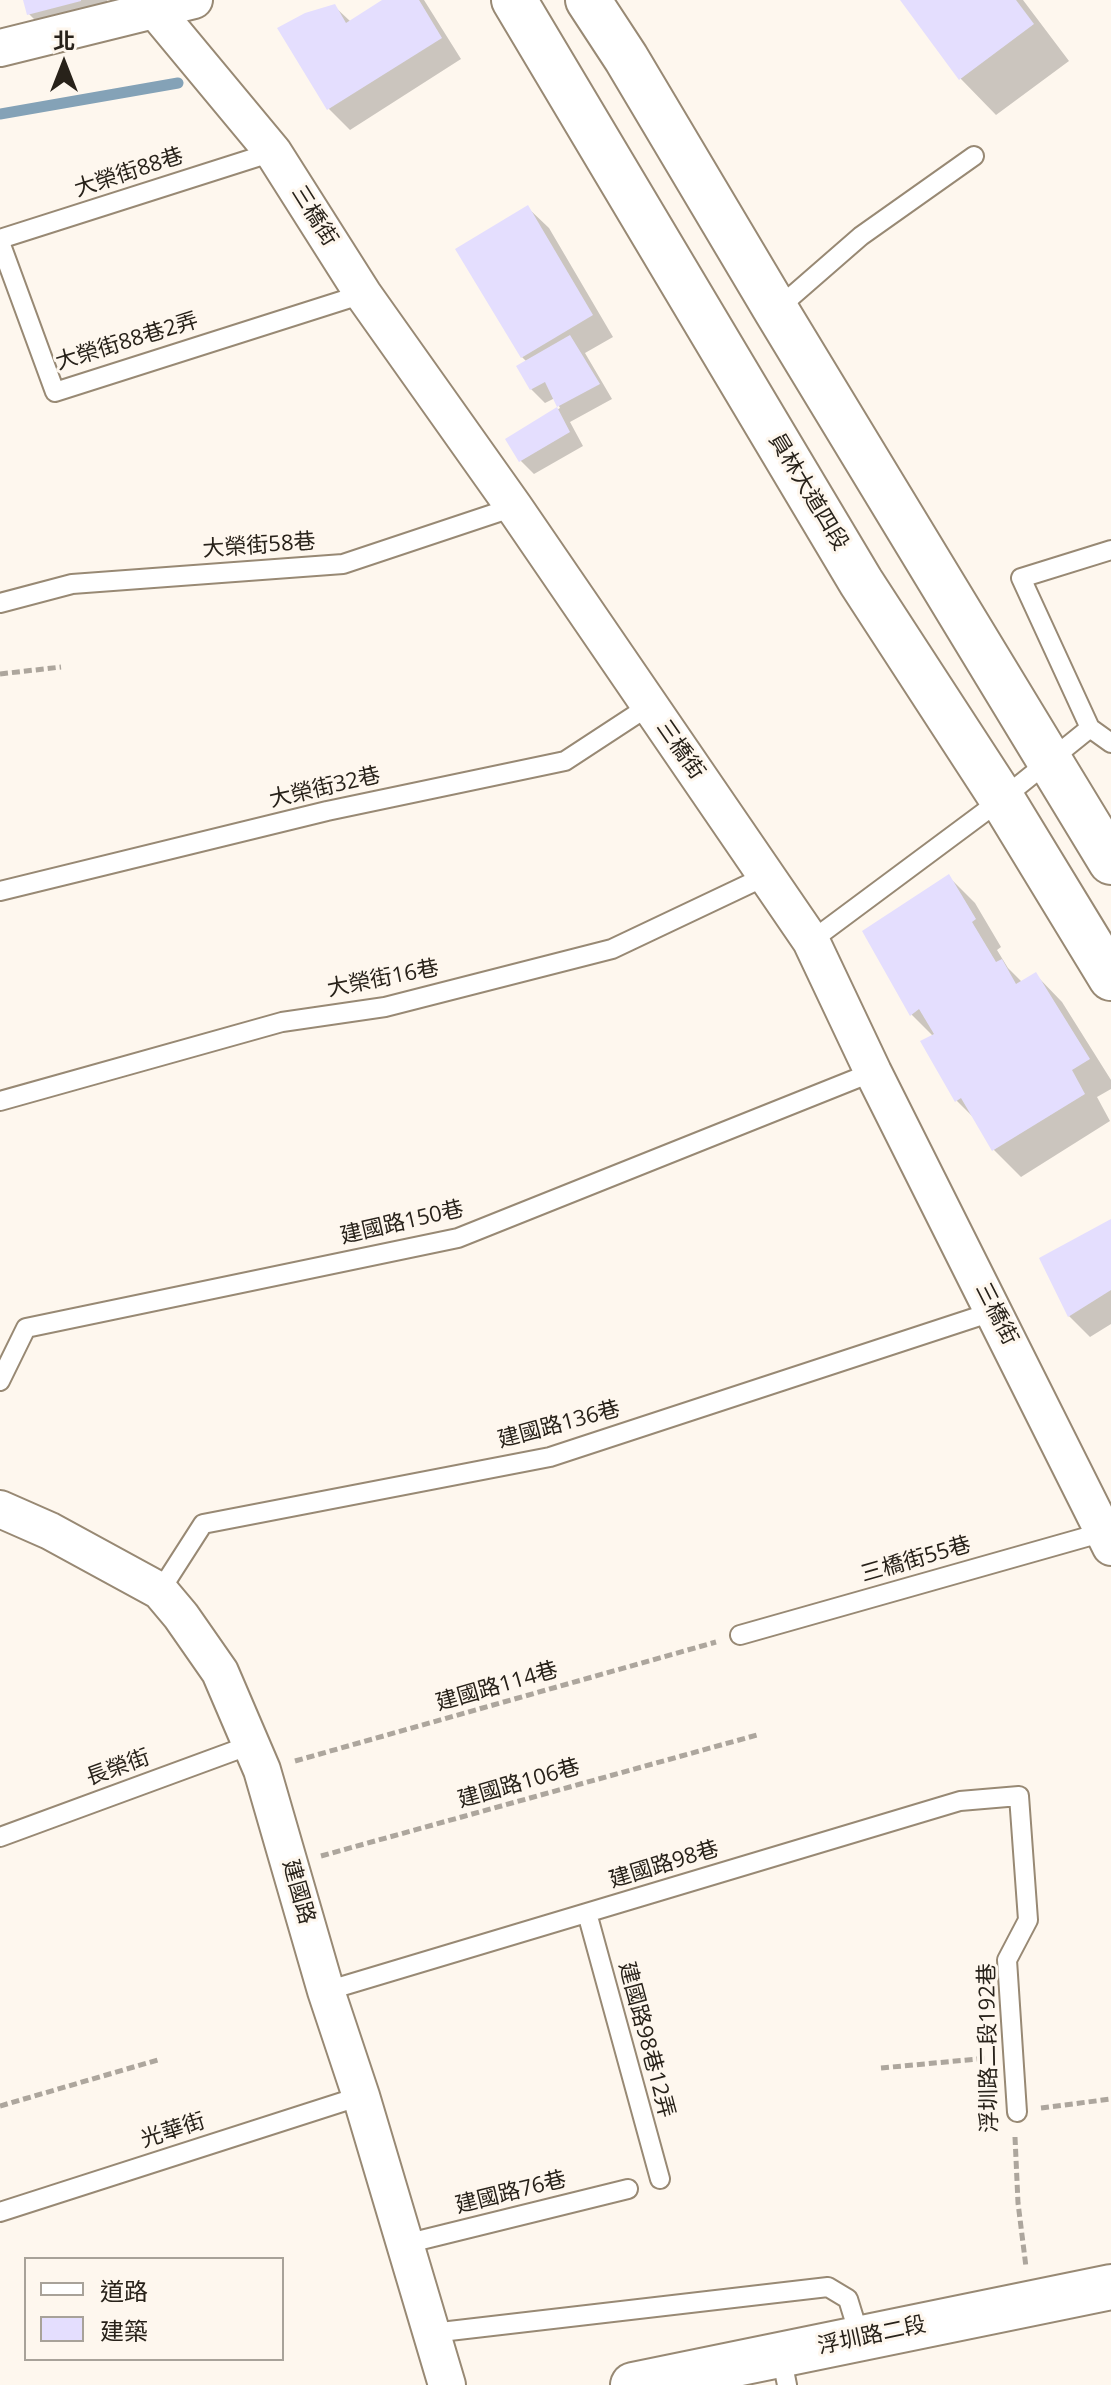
<!DOCTYPE html>
<meta charset="utf-8">
<style>
body{margin:0}
#map{position:relative;width:1111px;height:2385px;overflow:hidden;background:#fef7ee;font-family:"Open Sans","Noto Sans TC",sans-serif}
canvas{display:block}
.legend{position:absolute;left:24px;top:2257px;width:260px;height:104px;box-sizing:border-box;background:#fef7ee;border:2px solid #a8a299;margin:0;padding:10px 14px;list-style:none;font-size:24px;color:#28221a}
.legend li{display:flex;align-items:center;gap:16px;height:40px}
.legend b{width:40px;border:2px solid #a8a299}
.north{position:absolute;left:24px;top:24px;width:80px;height:80px;-webkit-text-stroke:6px #fef7ee;paint-order:stroke;rotate:0deg;font-size:22px;font-weight:700;line-height:32px;text-align:center;color:#28221a}
.north::after{content:'';display:block;margin:auto;width:28px;height:36px;background:#28221a;clip-path:polygon(50% 0,100% 100%,50% 72%,0 100%)}
</style>
<div id="map">
<canvas width="1111" height="2385"></canvas>
<ul class="legend">
<li><b style="height:10px;background:#fff"></b>道路</li>
<li><b style="height:22px;background:#e4defe"></b>建築</li>
</ul>
<div class="north">北</div>
</div>
<script>
const ctx = document.querySelector('canvas').getContext('2d');
ctx.lineJoin = 'round';
function paint(path, color) { ctx.fillStyle = color; ctx.fill(path, 'evenodd'); }
const poly = rows => new Path2D(rows.map(r => 'M' + r).join(''));
function trace(path, color, width, dash) { ctx.strokeStyle = color; ctx.lineWidth = width; ctx.lineCap = dash ? 'butt' : 'round'; ctx.setLineDash(dash || []); ctx.stroke(path); }
function write(font, color, halo, rows, align = 'center') {
  ctx.font = font + ' "Open Sans","Noto Sans TC",sans-serif'; ctx.lineWidth = 6; ctx.setLineDash([]); ctx.textBaseline = 'middle'; ctx.strokeStyle = halo; ctx.fillStyle = color; for (const [text, x, y, turn = 0] of rows) {
    ctx.save(); ctx.translate(x, y); ctx.rotate((+turn || 0) * Math.PI / 180); ctx.textAlign = isNaN(turn) ? turn : align; if (halo) ctx.strokeText(text, 0, 0); ctx.fillText(text, 0, 0); ctx.restore();
  }
}
const shadow = poly([
 [25,0,107,0,110,11,43,28,29,14],
 [386,0,424,0,461,59,350,130,329,109,334,6,351,22],
 [902,0,1023,0,1069,61,996,115,961,79],
 [528,208,549,228,613,337,585,353,612,399,570,422,583,446,534,474,520,460,508,440,560,408,555,398,545,403,531,389,527,362,522,357],
 [948,876,975,903,1001,947,997,950,1008,968,1023,983,1036,975,1062,1002,1111,1080,1111,1089,1097,1097,1110,1121,1021,1177,994,1150,976,1120,957,1101,923,1042,933,1036,912,1015,865,932],
 [1111,1221,1111,1324,1090,1337,1069,1316,1041,1259]
]);
const stream = poly([
 [0,114,178,83]
]);
const building = poly([
 [23,0,81,0,81,1,27,15],
 [382,0,419,0,442,38,327,110,277,28,305,13,335,4,346,23],
 [900,0,1016,0,1034,24,959,80],
 [528,205,593,315,521,358,455,249],
 [570,335,600,384,557,407,545,382,530,390,516,366],
 [557,407,570,432,519,462,505,439],
 [949,874,976,919,972,922,996,962,1002,959,1016,984,1036,972,1090,1059,1072,1070,1085,1094,992,1151,961,1098,955,1102,920,1041,934,1034,919,1009,910,1016,862,931],
 [1111,1219,1111,1290,1068,1317,1039,1258]
]);
const path = poly([
 [0,674,61,667],
 [295,1761,716,1642],
 [321,1856,757,1735],
 [881,2068,988,2058],
 [0,2106,161,2059],
 [1041,2108,1111,2099],
 [1015,2137,1018,2203,1026,2267]
]);
const lane = poly([
 [0,239,273,152],
 [0,242,55,392,363,294],
 [776,310,861,236,974,156],
 [0,603,72,584,343,564,514,507],
 [1090,728,1111,743],
 [0,891,327,811,565,761,649,706],
 [811,941,1002,799,1090,728,1021,578,1111,550],
 [0,1101,282,1022,385,1007,612,949,766,876],
 [0,1381,26,1328,458,1238,873,1072],
 [160,1591,203,1524,550,1457,995,1311],
 [740,1635,1104,1532],
 [0,1837,253,1744],
 [587,1913,660,2179],
 [326,1991,960,1801,1019,1796,1028,1920,1007,1960,1017,2112],
 [0,2212,361,2096],
 [405,2244,628,2189],
 [432,2333,828,2287,848,2299,860,2338],
 [781,2355,787,2385]
]);
const street = poly([
 [155,10,273,152,363,294,514,507,811,941,873,1072,1111,1547],
 [0,48,194,0],
 [0,1509,50,1531,160,1591,181,1616,220,1672,262,1770,326,1991,361,2096,447,2385]
]);
const secondary = poly([
 [514,0,861,582,1002,799,1111,978],
 [588,0,626,58,776,310,1111,862],
 [633,2385,1111,2287]
]);
const streetNames = [
 ["大榮街88巷",129,173,-18],
 ["三橋街",314,216,58],
 ["大榮街88巷2弄",127,342,-17],
 ["員林大道四段",808,492,59],
 ["大榮街58巷",259,546,-4],
 ["三橋街",680,750,55],
 ["大榮街32巷",325,788,-13],
 ["大榮街16巷",383,979,-11],
 ["建國路150巷",402,1223,-13],
 ["三橋街",996,1314,63],
 ["建國路136巷",559,1425,-15],
 ["三橋街55巷",916,1560,-16],
 ["建國路114巷",497,1687,-16],
 ["長榮街",118,1768,-20],
 ["建國路106巷",519,1784,-16],
 ["建國路98巷",664,1865,-17],
 ["建國路",298,1892,74],
 ["建國路98巷12弄",646,2040,75],
 ["浮圳路二段192巷",989,2048,-91],
 ["光華街",173,2131,-18],
 ["建國路76巷",511,2193,-14],
 ["浮圳路二段",872,2336,-12]
];
paint(shadow, '#0003');
trace(stream, '#84a2b7', 11);
paint(building, '#e4defe');
trace(lane, '#988974', 22);
trace(street, '#988974', 40);
trace(secondary, '#988974', 48);
trace(path, '#ada69d', 5, [8, 4]);
trace(lane, '#fff', 18);
trace(street, '#fff', 36);
trace(secondary, '#fff', 44);
write('22px', '#28221a', '#fef7ee', streetNames);
</script>
